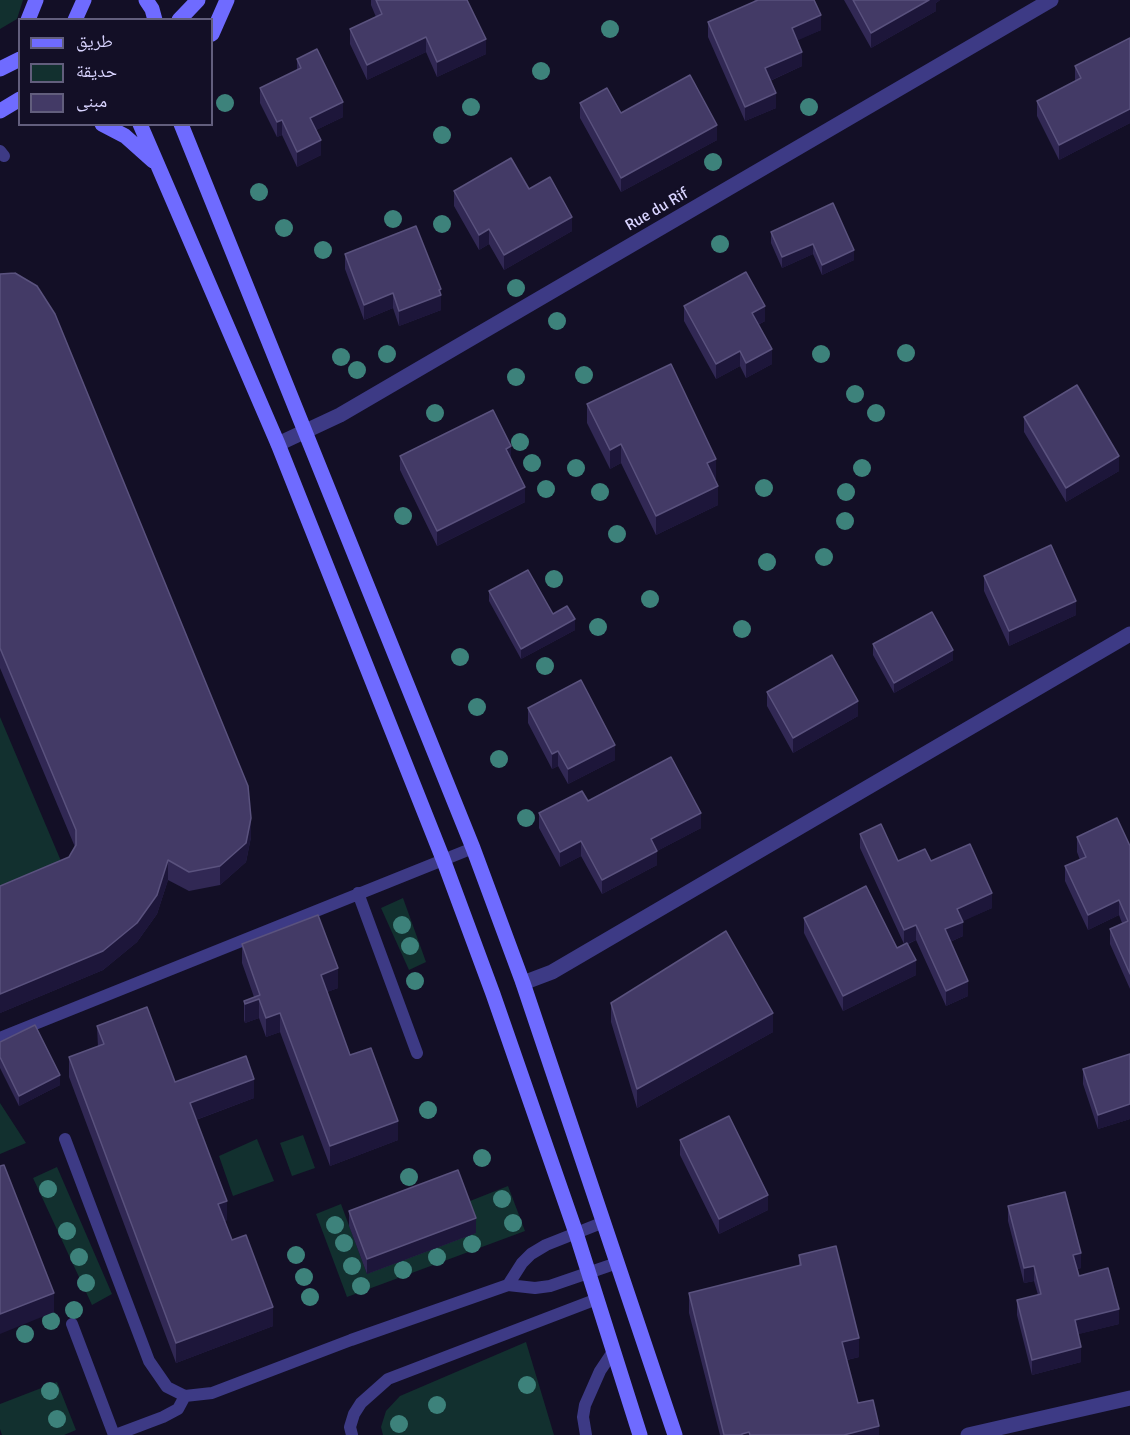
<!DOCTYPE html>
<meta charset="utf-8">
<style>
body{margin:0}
#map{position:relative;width:1130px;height:1435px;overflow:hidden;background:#130f26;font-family:Signika,"Noto Naskh Arabic",sans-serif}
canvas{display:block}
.legend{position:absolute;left:18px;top:18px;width:195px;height:108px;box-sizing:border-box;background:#130f26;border:2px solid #625e7d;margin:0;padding:8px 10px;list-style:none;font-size:18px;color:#d9d4ff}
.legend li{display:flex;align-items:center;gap:12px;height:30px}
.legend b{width:30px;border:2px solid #625e7d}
</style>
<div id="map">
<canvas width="1130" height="1435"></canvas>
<ul class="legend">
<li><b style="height:8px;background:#6f6bff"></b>طريق</li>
<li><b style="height:16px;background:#12302f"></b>حديقة</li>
<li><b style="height:16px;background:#433a66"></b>مبنى</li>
</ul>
</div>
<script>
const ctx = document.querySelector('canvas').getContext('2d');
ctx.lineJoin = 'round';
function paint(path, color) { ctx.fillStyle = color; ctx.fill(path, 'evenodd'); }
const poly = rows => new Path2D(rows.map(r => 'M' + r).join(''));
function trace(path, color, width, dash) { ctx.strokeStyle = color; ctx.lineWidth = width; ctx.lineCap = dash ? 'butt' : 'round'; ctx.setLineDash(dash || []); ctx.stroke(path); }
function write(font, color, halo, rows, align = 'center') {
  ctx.font = font + ' Signika,sans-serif'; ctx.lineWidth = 4.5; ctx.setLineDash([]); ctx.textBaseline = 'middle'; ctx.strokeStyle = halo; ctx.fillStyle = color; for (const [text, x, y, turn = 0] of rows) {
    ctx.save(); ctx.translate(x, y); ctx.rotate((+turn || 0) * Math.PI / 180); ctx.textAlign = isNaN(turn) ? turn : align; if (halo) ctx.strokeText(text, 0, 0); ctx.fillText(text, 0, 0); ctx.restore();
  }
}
const green = poly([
 [0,0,23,0,17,19,0,29],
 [0,717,61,861,0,887],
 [403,898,426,962,409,970,381,908],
 [0,1103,26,1143,0,1154],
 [303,1135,315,1168,292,1176,280,1143],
 [257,1139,274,1181,233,1196,219,1156],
 [57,1167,112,1294,92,1305,33,1178],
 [508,1186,525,1231,347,1297,316,1214,341,1204,367,1274,465,1203],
 [526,1342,554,1435,383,1435,381,1427,386,1411,400,1396],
 [57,1382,76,1430,64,1435,2,1435,0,1429,0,1404]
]);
const service = poly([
 [0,151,4,156],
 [358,893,417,1053],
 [0,1038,473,848],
 [65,1139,149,1361,167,1387,185,1396,212,1393,351,1340,508,1285,535,1288,550,1286,617,1263],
 [508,1285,522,1263,531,1254,546,1245,604,1222],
 [72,1324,114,1435],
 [115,1435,163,1417,178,1409,185,1396],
 [352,1435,350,1427,354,1414,361,1403,388,1379,597,1299],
 [586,1435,583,1417,585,1405,600,1371,614,1350]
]);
const minor = poly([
 [278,444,340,415,1051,0],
 [523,983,552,972,1130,634],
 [968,1435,1130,1398]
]);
const secondary = poly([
 [146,0,152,9,155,20],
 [28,20,36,0],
 [75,20,84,0],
 [179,20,198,0],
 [212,34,227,0],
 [0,69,20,59],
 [0,111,20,99],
 [102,124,125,136,153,161],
 [140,124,278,444,443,859,493,994,576,1233,640,1435],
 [181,124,473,848,523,983,675,1435]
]);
const trees = [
 [610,29],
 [541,71],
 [225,103],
 [471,107],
 [809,107],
 [442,135],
 [713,162],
 [259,192],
 [393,219],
 [442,224],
 [284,228],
 [720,244],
 [323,250],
 [516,288],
 [557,321],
 [906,353],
 [387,354],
 [821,354],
 [341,357],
 [357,370],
 [584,375],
 [516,377],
 [855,394],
 [435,413],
 [876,413],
 [520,442],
 [532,463],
 [576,468],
 [862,468],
 [764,488],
 [546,489],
 [600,492],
 [846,492],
 [403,516],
 [845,521],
 [617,534],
 [824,557],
 [767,562],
 [554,579],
 [650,599],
 [598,627],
 [742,629],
 [460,657],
 [545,666],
 [477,707],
 [499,759],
 [526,818],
 [402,925],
 [410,946],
 [415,981],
 [428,1110],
 [482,1158],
 [409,1177],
 [48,1189],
 [502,1199],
 [513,1223],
 [335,1225],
 [67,1231],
 [344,1243],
 [472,1244],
 [296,1255],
 [79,1257],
 [437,1257],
 [352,1266],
 [403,1270],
 [304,1277],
 [86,1283],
 [361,1286],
 [310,1297],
 [74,1310],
 [51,1321],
 [25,1334],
 [527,1385],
 [50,1391],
 [437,1405],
 [57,1419],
 [399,1424]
];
const wall = poly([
 [371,0,467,0,486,54,437,77,426,52,367,80,350,44,350,29,376,17,371,5],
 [754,0,814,0,821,30,797,40,802,66,770,81,776,108,745,121,708,37,708,22,755,1],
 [844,0,940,0,936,3,936,11,871,48],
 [1130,38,1130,123,1059,160,1037,116,1037,101,1075,81,1075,66],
 [297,59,343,117,316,130,321,155,297,167,282,135,277,137,260,103,260,88,297,70],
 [580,103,621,113,717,140,621,192,580,118],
 [529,189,572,231,504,270,489,244,479,250,454,206,454,191],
 [771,232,854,250,854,260,822,275,813,254,782,268,771,243],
 [345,254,441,289,441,310,399,326,393,308,364,320,345,269],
 [0,274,251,837,246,862,220,885,189,891,168,880,157,914,137,942,103,970,0,1013,0,886,69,857,75,847,0,668],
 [684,306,765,321,758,325,772,364,746,378,740,366,716,379,684,321],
 [587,404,716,478,715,479,718,505,656,535,621,463,610,469,587,423],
 [1024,417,1119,471,1066,502,1024,432],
 [400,456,525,502,437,546,400,470],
 [984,576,1076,615,1009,646,984,591],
 [489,591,553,614,575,630,521,659,489,601],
 [873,644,953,660,894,693,873,655],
 [767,692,858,716,793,753,767,706],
 [528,708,615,760,568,784,558,766,552,769,528,723],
 [588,801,701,828,657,851,657,865,602,894,581,856,560,867,539,828,539,813],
 [860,834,898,861,931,861,992,908,962,921,963,936,950,942,968,996,946,1006,916,940,908,944,916,975,843,1011,804,933,804,918,897,948,904,944,860,848],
 [1077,837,1130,846,1130,989,1110,944,1110,929,1122,923,1119,915,1088,930,1065,881,1065,866,1080,860,1077,852],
 [242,944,338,988,327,992,350,1055,398,1140,330,1166,280,1032,266,1037,259,1018,245,1023,244,1020,244,1001,254,997,242,963],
 [611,1003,773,1032,637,1108,611,1022],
 [97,1026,175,1082,254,1098,196,1120,227,1220,225,1221,232,1240,273,1326,176,1363,69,1077,69,1057,98,1047],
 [0,1042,60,1085,19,1106,0,1068],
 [1130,1054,1130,1119,1098,1129,1083,1084,1083,1069],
 [680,1140,768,1210,719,1234,680,1155],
 [1008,1206,1081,1268,1077,1269,1079,1276,1119,1324,1078,1334,1081,1362,1032,1375,1017,1315,1017,1300,1038,1295,1034,1281,1024,1283,1008,1221],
 [349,1211,476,1233,367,1274,349,1226],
 [799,1255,859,1357,847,1360,858,1403,879,1435,720,1435,689,1313,689,1293,799,1266]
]);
const shadedWall = poly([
 [929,0,940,0,936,3,936,11,871,48,871,33],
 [821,15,821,30,792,43,792,28],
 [426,37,426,52,367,80,367,65],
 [486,39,486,54,437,77,437,62],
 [802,52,802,66,765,83,765,68],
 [776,93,776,108,745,121,745,107],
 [343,102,343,117,310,133,310,118],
 [1130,109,1130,123,1059,160,1059,145],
 [282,120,282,135,277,137,277,122],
 [717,125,717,140,621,192,621,178],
 [321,140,321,155,297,167,297,152],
 [572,217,572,231,504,270,504,255],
 [489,229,489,244,479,250,479,235],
 [813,244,813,254,782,268,782,257],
 [854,250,854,260,822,275,822,265],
 [441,289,441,310,399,326,399,311],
 [393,293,393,308,364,320,364,305],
 [765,306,765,321,752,328,752,313],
 [772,349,772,364,746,378,746,363],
 [740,351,740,366,716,379,716,364],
 [621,444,621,463,610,469,610,450],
 [511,446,511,461,506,449],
 [1119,456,1119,471,1066,502,1066,488],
 [716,459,716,478,707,482,707,463],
 [718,486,718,505,656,535,656,516],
 [525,487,525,502,437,546,437,531],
 [1076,601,1076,615,1009,646,1009,631],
 [575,619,575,630,521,659,521,649],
 [953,650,953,660,894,693,894,683],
 [858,701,858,716,793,753,793,738],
 [615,745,615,760,568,784,568,769],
 [558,751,558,766,552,769,552,754],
 [701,813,701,828,657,851,657,865,602,894,602,880,651,839],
 [251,818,251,837,246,862,220,885,220,866],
 [581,841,581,856,560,867,560,852],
 [168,860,168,880,157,914,137,942,103,970,0,1013,0,994],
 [992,893,992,908,957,924,957,909],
 [1119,900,1119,915,1088,930,1088,915],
 [963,922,963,936,945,944,945,929],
 [916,925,916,940,904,945,904,930],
 [916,960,916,975,843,1011,843,996],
 [338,968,338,988,321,994,321,975],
 [968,981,968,996,946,1006,946,991],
 [259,999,259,1018,245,1023,245,1004],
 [280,1013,280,1032,266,1037,266,1018],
 [773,1013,773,1032,637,1108,637,1089],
 [60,1075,60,1085,19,1106,19,1096],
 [254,1079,254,1098,190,1122,190,1103],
 [1130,1104,1130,1119,1098,1129,1098,1115],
 [398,1121,398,1140,330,1166,330,1146],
 [768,1195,768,1210,719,1234,719,1219],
 [227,1201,227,1220,218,1223,218,1204],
 [476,1218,476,1233,367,1274,367,1259],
 [1081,1253,1081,1268,1073,1270,1073,1255],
 [1034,1266,1034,1281,1024,1283,1024,1268],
 [54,1293,54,1312,0,1334,0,1314],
 [273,1307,273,1326,176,1363,176,1343],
 [1119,1309,1119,1324,1075,1335,1075,1320],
 [859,1338,859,1357,842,1361,842,1342],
 [1081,1347,1081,1362,1032,1375,1032,1360],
 [879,1426,879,1435,844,1435],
 [749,1432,749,1435,742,1435,742,1434]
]);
const building = poly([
 [376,0,467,0,486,39,437,62,426,37,367,65,350,29,382,14,376,0],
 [758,0,814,0,821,15,792,28,802,52,765,68,776,93,745,107,708,22,758,0],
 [853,0,929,0,871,33,853,0],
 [1130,38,1130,109,1059,145,1037,101,1081,78,1075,66,1130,38],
 [317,49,343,102,310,118,321,140,297,152,282,120,277,122,260,88,301,68,297,59,317,49],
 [690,75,717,125,621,178,580,103,607,88,621,113,690,75],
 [511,158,529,189,550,177,572,217,504,255,489,229,479,235,454,191,511,158],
 [833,203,854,250,822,265,813,244,782,257,771,232,833,203],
 [416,226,441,289,439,290,441,295,399,311,393,293,364,305,345,254,416,226],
 [746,272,765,306,752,313,772,349,746,363,740,351,716,364,684,306,746,272],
 [15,273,37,286,55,314,248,786,251,818,246,843,220,866,189,872,168,860,157,895,137,923,103,951,0,994,0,886,69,857,76,845,76,830,0,648,0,274,15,273],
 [671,364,716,459,707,463,718,486,656,516,621,444,610,450,587,404,671,364],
 [1077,385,1119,456,1066,488,1024,417,1077,385],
 [493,410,511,446,506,449,525,487,437,531,400,456,493,410],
 [1051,545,1076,601,1009,631,984,576,1051,545],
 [528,570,553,614,567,606,575,619,521,649,489,591,528,570],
 [932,612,953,650,894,683,873,644,932,612],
 [832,655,858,701,793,738,767,692,832,655],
 [581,680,615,745,568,769,558,751,552,754,528,708,581,680],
 [671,757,701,813,651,839,657,851,602,880,581,841,560,852,539,813,582,791,588,801,671,757],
 [1117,818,1130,846,1130,974,1110,929,1128,921,1119,900,1088,915,1065,866,1086,857,1077,837,1117,818],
 [881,824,898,861,925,849,931,861,970,844,992,893,957,909,963,922,945,929,968,981,946,991,916,925,904,930,860,834,881,824],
 [866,886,897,948,907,943,916,960,843,996,804,918,866,886],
 [318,915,338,968,321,975,350,1055,371,1048,398,1121,330,1146,280,1013,266,1018,259,999,245,1004,244,1001,260,995,242,944,318,915],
 [726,931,773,1013,637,1089,611,1003,726,931],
 [147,1007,175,1082,246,1056,254,1079,190,1103,227,1201,218,1204,232,1240,246,1235,273,1307,176,1343,69,1057,104,1044,97,1026,147,1007],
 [35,1025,60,1075,19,1096,0,1057,0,1042,35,1025],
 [1130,1054,1130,1104,1098,1115,1083,1069,1130,1054],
 [729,1116,768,1195,719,1219,680,1140,729,1116],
 [4,1165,54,1293,0,1314,0,1166,4,1165],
 [458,1170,476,1218,367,1259,349,1211,458,1170],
 [1065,1192,1081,1253,1073,1255,1079,1276,1108,1268,1119,1309,1075,1320,1081,1347,1032,1360,1017,1300,1041,1294,1034,1266,1024,1268,1008,1206,1065,1192],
 [836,1246,859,1338,842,1342,858,1403,873,1400,879,1426,844,1435,750,1435,749,1432,742,1434,742,1435,724,1435,689,1293,801,1265,799,1255,836,1246]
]);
const streetNames = [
 ["Rue du Rif",657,210,-30]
];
paint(green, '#12302f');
trace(service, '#3d3a85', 12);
trace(minor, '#3d3a85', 15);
trace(secondary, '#6f6bff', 15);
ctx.fillStyle = '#3d827b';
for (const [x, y] of trees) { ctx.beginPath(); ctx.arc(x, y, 9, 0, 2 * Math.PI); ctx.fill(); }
paint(wall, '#312854');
paint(shadedWall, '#1d163a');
paint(building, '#433a66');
trace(building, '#5a527e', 1.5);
write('16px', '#d9d4ff', '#130f26', streetNames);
</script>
